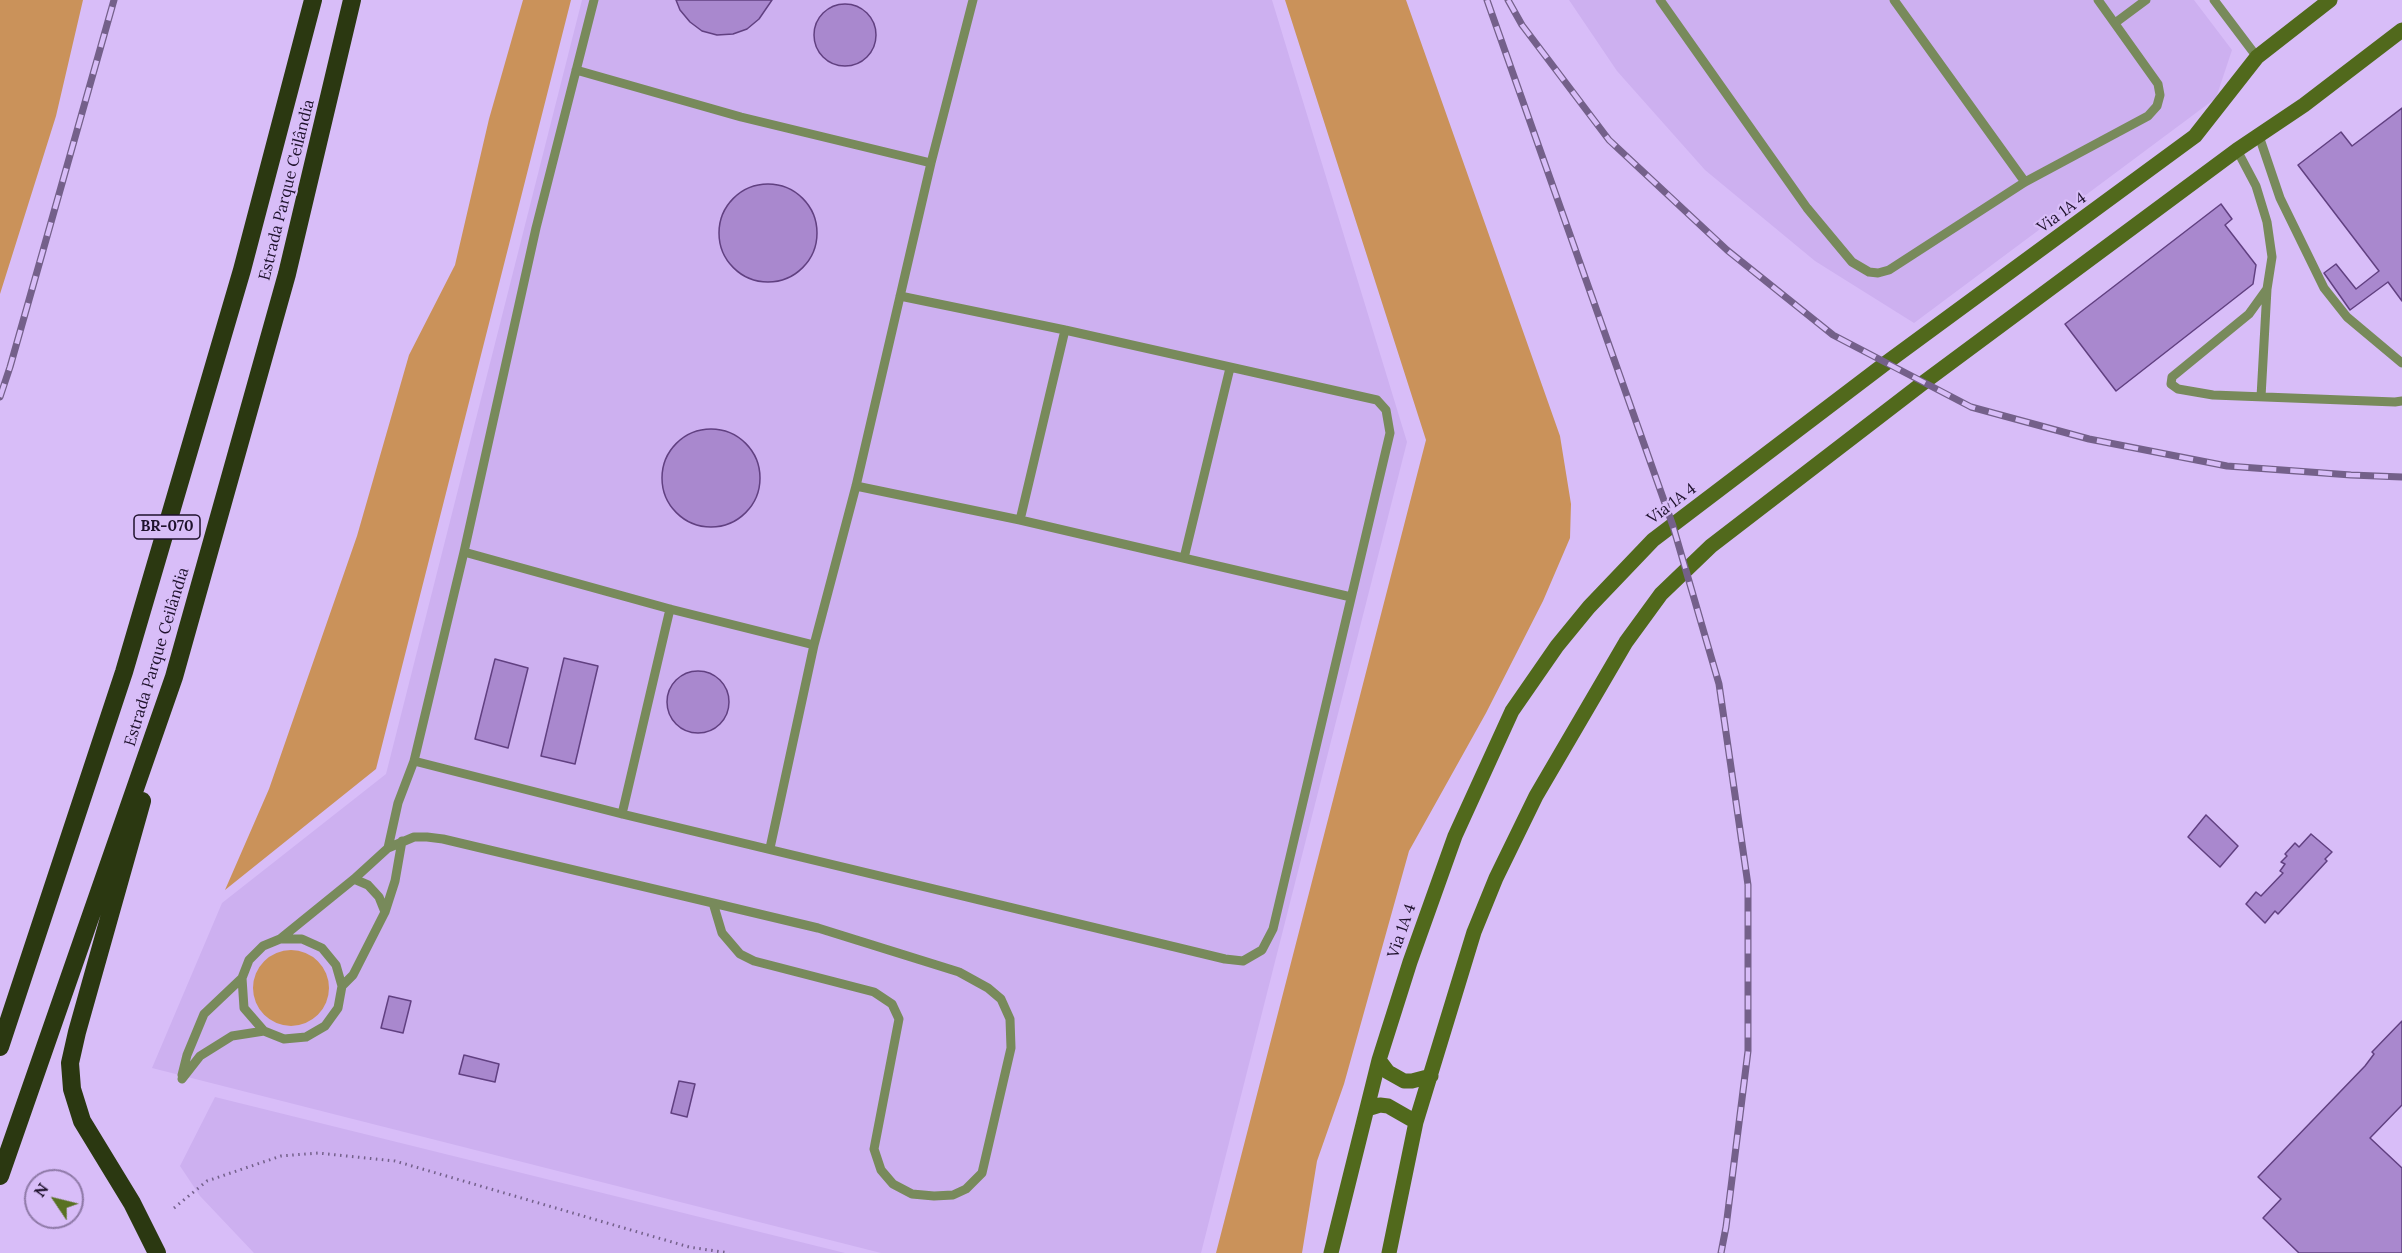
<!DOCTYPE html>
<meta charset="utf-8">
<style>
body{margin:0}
#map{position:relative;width:2402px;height:1253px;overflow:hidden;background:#d8bdf8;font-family:Lora,serif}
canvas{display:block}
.north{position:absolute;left:24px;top:1169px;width:60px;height:60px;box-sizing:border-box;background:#d8bdf8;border:2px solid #8e79a7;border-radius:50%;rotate:305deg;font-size:16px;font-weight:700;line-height:24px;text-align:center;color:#1f122d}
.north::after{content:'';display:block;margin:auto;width:21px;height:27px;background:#587123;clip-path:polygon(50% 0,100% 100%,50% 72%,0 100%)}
</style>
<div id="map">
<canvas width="2402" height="1253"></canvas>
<div class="north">N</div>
</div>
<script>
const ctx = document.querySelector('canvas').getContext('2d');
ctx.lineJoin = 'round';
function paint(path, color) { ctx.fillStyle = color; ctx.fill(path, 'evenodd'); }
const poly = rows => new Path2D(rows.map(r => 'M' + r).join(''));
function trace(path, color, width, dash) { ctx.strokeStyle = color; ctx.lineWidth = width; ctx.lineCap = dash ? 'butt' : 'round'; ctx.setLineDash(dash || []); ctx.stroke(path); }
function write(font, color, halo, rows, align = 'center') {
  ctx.font = font + ' Lora,serif'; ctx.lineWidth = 4.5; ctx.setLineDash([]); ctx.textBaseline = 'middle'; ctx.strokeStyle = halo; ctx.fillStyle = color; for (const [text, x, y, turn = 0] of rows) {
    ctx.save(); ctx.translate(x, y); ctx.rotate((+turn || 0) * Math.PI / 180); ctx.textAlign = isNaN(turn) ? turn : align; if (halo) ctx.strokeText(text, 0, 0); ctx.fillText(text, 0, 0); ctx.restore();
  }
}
const built = poly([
 [582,0,1272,0,1407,442,1201,1253,881,1253,152,1068,222,903,386,774],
 [1569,0,2194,0,2232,50,2216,98,1914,323,1815,261,1705,170,1617,71],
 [215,1097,845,1253,254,1253,200,1196,180,1166]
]);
const green = poly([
 [0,0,83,0,56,116,0,294],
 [523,0,571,0,376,769,225,890,269,789,357,536,409,355,455,265,489,119],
 [1285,0,1406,0,1560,436,1571,504,1570,538,1543,601,1486,713,1409,851,1344,1084,1317,1161,1302,1253,1216,1253,1426,440],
 '253 988a38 38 0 1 1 76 0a38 38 0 1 1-76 0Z'
]);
const building = poly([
 [676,0,772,0,759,19,747,29,733,34,717,35,702,31,690,22,680,10,676,0],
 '814 35a31 31 0 1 1 62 0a31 31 0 1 1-62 0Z',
 [2402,108,2402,301,2388,282,2350,310,2324,273,2336,264,2356,289,2379,271,2298,165,2341,132,2352,146,2402,108],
 '719 233a49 49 0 1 1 98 0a49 49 0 1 1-98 0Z',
 [2221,204,2232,219,2225,225,2256,265,2253,284,2116,391,2065,324,2221,204],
 '662 478a49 49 0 1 1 98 0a49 49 0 1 1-98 0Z',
 [564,658,598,666,575,764,541,756,564,658],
 [495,659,528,668,508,748,475,739,495,659],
 '667 702a31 31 0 1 1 62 0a31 31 0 1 1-62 0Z',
 [2206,815,2238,846,2220,867,2188,837,2206,815],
 [2311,834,2332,852,2325,859,2327,861,2278,914,2275,911,2265,923,2246,904,2256,892,2261,896,2283,873,2280,871,2285,864,2281,862,2287,856,2285,854,2295,843,2299,847,2311,834],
 [389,996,411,1001,403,1033,381,1028,389,996],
 [2402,1021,2402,1105,2370,1138,2402,1168,2402,1253,2299,1253,2263,1218,2281,1199,2258,1177,2365,1066,2374,1054,2372,1052,2402,1021],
 [464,1055,499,1064,495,1082,459,1074,464,1055],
 [679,1081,695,1084,687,1117,671,1113,679,1081]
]);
const path = poly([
 [174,1208,207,1181,281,1156,318,1153,395,1161,689,1247,729,1253]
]);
const service = poly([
 [1660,0,1807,208,1852,262,1869,272,1878,273,1889,270,2025,182,2148,116,2157,106,2160,95,2158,84,2098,0],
 [1894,0,2025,182],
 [2214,0,2257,57],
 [2115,23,2146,0],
 [576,70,741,117,931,163],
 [2259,136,2280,198,2324,288,2347,317,2402,363],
 [2237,150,2256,186,2267,222,2272,257,2267,289,2249,314,2172,377,2171,384,2178,389,2213,395,2395,402,2402,401],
 [2261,397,2267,289],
 [856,486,1020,520,1351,597],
 [1020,520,1065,330],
 [464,552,670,609,814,645],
 [1184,558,1230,368],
 [414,761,622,814,1225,959,1243,961,1262,950,1273,929,1390,433,1386,410,1377,400,1065,330,900,296],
 [622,814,670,609],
 [388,848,398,803,414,761,464,552,536,228,594,0],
 [770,848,814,645,856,486,931,163,973,0],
 [354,879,368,885,379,897,385,912],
 [280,939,354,879,388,848,414,837,427,837,443,839,713,903,818,928,959,972,988,988,1001,999,1010,1019,1011,1048,982,1173,966,1189,953,1195,934,1196,912,1194,893,1184,881,1170,874,1149,899,1019,892,1004,874,992,754,961,740,954,722,933,713,903],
 [342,986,353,975,385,912,395,881,402,841],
 [182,1075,187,1055,204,1014,242,978],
 [182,1079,200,1056,232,1036,264,1031,284,1039,306,1037,325,1026,338,1008,342,986,336,965,322,948,302,939,280,939,263,946,249,960,242,978,244,1008,264,1031]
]);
const secondary = poly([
 [1379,1060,1388,1072,1404,1081,1412,1081,1431,1076],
 [1367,1109,1380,1105,1388,1106,1416,1122],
 [1331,1253,1379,1060,1410,962,1455,836,1512,711,1557,646,1589,607,1653,540,1886,363,2195,136,2257,57,2330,0],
 [1389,1253,1416,1122,1474,932,1496,878,1536,796,1626,642,1661,594,1711,546,1923,383,2237,150,2304,105,2402,30]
]);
const motorway = poly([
 [142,801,77,1032,70,1063,72,1089,82,1121,132,1203,157,1253],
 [0,1047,124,672,242,270,313,0],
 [0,1176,174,677,287,274,352,0]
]);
const rail = poly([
 [1487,0,1673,526,1719,684,1748,885,1748,1051,1726,1227,1721,1253],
 [1508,0,1522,25,1609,140,1727,250,1833,335,1971,407,2089,439,2227,466,2351,475,2402,477],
 [0,397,10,367,114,0]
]);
const shields = [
 [167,527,66]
];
const shieldNames = [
 ["BR-070",167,527]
];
const streetNames = [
 ["Estrada Parque Ceilândia",287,190,-76],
 ["Via 1A 4",2062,213,-36],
 ["Via 1A 4",1672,504,-37],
 ["Estrada Parque Ceilândia",157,657,-73],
 ["Via 1A 4",1402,931,-71]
];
paint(built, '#cdb0f0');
paint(green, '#ca925a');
paint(building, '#a988ce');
trace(building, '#614081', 1.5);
trace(path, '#73608a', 3, [1.5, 4.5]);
trace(service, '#788a5b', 9);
trace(secondary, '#51691c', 15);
trace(motorway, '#2b3811', 18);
trace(rail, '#74608a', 7);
trace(rail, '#d8bdf8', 4.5, [14]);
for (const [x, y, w] of shields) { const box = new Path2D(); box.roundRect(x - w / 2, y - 12, w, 24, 4.5); ctx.fillStyle = '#d8bdf8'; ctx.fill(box); trace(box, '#1f122d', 1.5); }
write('bold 15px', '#1f122d', null, shieldNames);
write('16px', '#1f122d', '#d8bdf8', streetNames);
</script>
